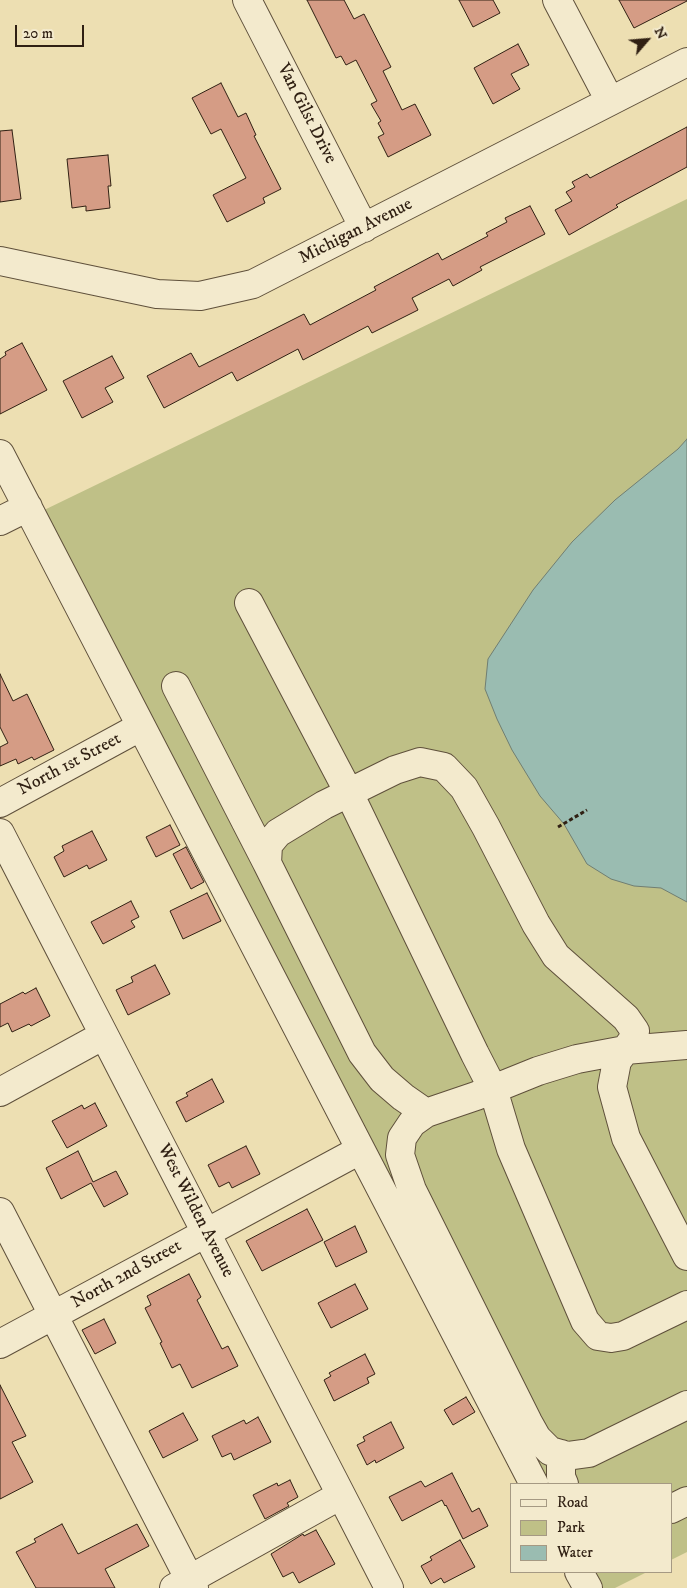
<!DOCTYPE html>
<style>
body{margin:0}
#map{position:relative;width:687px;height:1588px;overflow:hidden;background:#eddfb2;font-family:"IM FELL DW Pica",serif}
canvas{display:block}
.legend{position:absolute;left:510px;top:1483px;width:162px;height:90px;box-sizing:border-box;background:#f3eacd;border:1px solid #a59983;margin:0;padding:6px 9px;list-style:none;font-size:15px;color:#302013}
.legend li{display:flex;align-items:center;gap:10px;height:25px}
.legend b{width:25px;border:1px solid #a59983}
.north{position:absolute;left:622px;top:15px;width:50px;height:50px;-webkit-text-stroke:4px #f3eacd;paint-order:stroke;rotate:63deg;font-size:14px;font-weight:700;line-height:20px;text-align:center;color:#302013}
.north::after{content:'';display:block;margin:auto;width:18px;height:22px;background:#302013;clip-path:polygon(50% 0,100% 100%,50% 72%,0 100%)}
.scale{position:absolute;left:15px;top:25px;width:69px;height:22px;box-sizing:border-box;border:2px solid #302013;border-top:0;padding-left:6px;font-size:15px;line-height:18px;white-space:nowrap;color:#302013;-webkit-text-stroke:4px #f3eacd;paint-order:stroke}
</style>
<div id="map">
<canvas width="687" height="1588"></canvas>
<ul class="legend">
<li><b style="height:6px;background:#f3eacd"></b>Road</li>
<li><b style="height:14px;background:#bfc087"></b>Park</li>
<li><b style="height:14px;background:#9abcb1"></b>Water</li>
</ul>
<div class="north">N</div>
<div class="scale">20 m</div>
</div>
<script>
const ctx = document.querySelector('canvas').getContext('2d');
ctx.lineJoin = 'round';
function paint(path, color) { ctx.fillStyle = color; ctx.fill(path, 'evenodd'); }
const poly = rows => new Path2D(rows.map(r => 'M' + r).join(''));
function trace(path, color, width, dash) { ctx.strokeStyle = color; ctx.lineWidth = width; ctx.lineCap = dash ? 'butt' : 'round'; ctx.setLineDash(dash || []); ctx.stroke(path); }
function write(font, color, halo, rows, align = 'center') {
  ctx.font = font + ' "IM FELL DW Pica",serif'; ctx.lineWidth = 4.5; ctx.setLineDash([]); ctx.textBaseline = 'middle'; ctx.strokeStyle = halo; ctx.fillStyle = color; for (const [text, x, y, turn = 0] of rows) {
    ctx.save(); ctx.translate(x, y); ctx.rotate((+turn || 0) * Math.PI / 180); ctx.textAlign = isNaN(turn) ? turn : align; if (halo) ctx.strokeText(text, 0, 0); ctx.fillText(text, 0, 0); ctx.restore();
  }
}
const green = poly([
 [687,199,687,1552,671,1560,671,1484,547,1484,40,512],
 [593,1572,647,1572,615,1588,601,1588]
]);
const water = poly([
 [687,439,687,902,661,888,634,886,611,879,587,864,564,824,540,796,512,750,497,719,485,689,488,659,533,590,572,542,615,500,678,449,687,439]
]);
const building = poly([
 [307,0,344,0,354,19,364,14,391,67,383,71,402,110,415,104,431,135,388,157,378,137,384,134,378,123,381,121,371,104,377,101,356,60,346,65,341,56,336,58,307,0],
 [459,0,493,0,500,13,473,27,459,0],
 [619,0,687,0,687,1,634,28,619,0],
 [518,44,529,65,511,74,520,89,493,104,474,68,518,44],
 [221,83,238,117,246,113,256,135,254,136,281,189,263,198,265,203,227,222,213,195,246,178,221,129,211,134,192,98,221,83],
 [687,127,687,167,616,205,618,207,569,235,555,210,572,201,566,192,575,187,572,182,587,174,590,178,687,127],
 [12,130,21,199,0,202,0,131,12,130],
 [108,155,111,186,108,186,110,208,86,211,86,206,72,208,67,159,108,155],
 [530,206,545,234,480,267,482,270,453,286,449,279,412,298,418,310,372,333,368,326,303,360,298,349,237,381,232,372,164,408,147,376,191,353,199,367,304,314,310,325,376,290,374,287,438,253,442,260,488,236,486,233,507,222,505,218,530,206],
 [22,343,47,390,0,414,0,359,6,355,5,352,22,343],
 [112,356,124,378,105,388,113,402,82,418,63,381,112,356],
 [0,674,13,701,27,694,54,750,34,760,32,757,18,764,16,759,0,766,0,747,8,743,0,727,0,674],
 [170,825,180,845,156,857,146,837,170,825],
 [92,831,107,860,89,869,87,865,64,877,54,857,64,851,62,846,92,831],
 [186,847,204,882,191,889,173,854,186,847],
 [207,893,221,921,183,939,170,911,207,893],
 [131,901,139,917,131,921,135,927,103,944,91,922,131,901],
 [155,965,170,994,128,1015,116,990,133,982,131,977,155,965],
 [36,988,50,1016,31,1026,29,1024,12,1032,8,1023,0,1027,0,1004,23,992,25,994,36,988],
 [212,1079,224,1102,186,1122,176,1102,188,1096,186,1093,212,1079],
 [95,1103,107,1126,67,1148,52,1121,82,1105,84,1109,95,1103],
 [246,1146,260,1174,232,1188,229,1182,219,1187,208,1165,246,1146],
 [78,1151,93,1182,116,1171,128,1194,104,1207,91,1183,61,1199,46,1168,78,1151],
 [307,1209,323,1240,262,1271,246,1241,307,1209],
 [355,1226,367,1252,336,1267,324,1242,355,1226],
 [189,1274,201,1297,197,1300,222,1349,228,1346,238,1366,192,1388,180,1364,172,1368,160,1343,162,1342,145,1308,151,1305,147,1296,189,1274],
 [355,1284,368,1309,331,1328,318,1303,355,1284],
 [104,1319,116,1343,95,1354,82,1330,104,1319],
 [365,1354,375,1374,367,1378,369,1383,334,1401,324,1380,331,1376,329,1373,365,1354],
 [0,1385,26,1436,12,1442,33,1482,0,1499,0,1385],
 [466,1397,475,1412,453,1425,444,1410,466,1397],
 [183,1413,198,1440,163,1458,149,1431,183,1413],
 [258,1417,271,1442,234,1460,231,1453,222,1457,212,1436,244,1420,246,1424,258,1417],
 [391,1422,404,1448,376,1463,375,1460,367,1465,357,1445,365,1441,363,1437,391,1422],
 [452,1473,472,1512,479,1508,488,1526,463,1539,446,1505,445,1506,442,1500,402,1521,389,1497,421,1481,425,1487,452,1473],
 [290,1480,298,1497,287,1503,289,1506,265,1519,253,1495,277,1483,278,1486,290,1480],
 [62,1524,78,1554,137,1524,149,1546,105,1569,115,1588,36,1588,16,1552,36,1542,34,1539,62,1524],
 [316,1530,335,1564,299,1583,293,1572,283,1577,271,1554,303,1534,304,1536,316,1530],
 [460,1540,475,1567,444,1583,441,1578,431,1584,421,1566,432,1560,430,1557,460,1540]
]);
const path = poly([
 [558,827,587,810]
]);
const minor = poly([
 [247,0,364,228],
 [557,0,610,101],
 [0,261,157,294,200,296,253,284,687,62],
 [0,454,534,1484],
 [0,521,28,507],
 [249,603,349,793,475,1054,493,1089,511,1149,585,1321,598,1336,611,1338,623,1336,687,1305],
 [176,686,267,863],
 [0,803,140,727],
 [0,833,389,1588],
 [687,1045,625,1050,577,1059,538,1071,476,1096,426,1113,412,1123,402,1138,400,1155,412,1190,528,1422,537,1438,550,1451,567,1456,589,1453,687,1405],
 [0,1092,104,1035],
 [426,1113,403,1097,382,1079,362,1053,267,863,268,845,278,833,324,805,395,770,420,762,444,767,464,788,486,827,536,924,556,956,626,1018,635,1031,632,1041,617,1061,612,1087,626,1138,687,1256],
 [0,1212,194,1588],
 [0,1344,360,1150],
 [561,1454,561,1477,564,1484],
 [671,1509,687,1501],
 [579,1572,588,1588],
 [174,1588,341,1495]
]);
const streetNames = [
 ["Van Gilst Drive",306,114,63],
 ["Michigan Avenue",356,232,-27],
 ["North 1st Street",70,765,-28],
 ["West Wilden Avenue",195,1211,63],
 ["North 2nd Street",127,1275,-29]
];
paint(green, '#bfc087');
paint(water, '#9abcb1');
trace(water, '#707e72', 1);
paint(building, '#d59c85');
trace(building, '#302013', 1);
trace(minor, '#5f503b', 30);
trace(path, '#302013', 3, [4, 2.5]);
trace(minor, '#f3eacd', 28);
write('18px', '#302013', '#f3eacd', streetNames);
</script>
